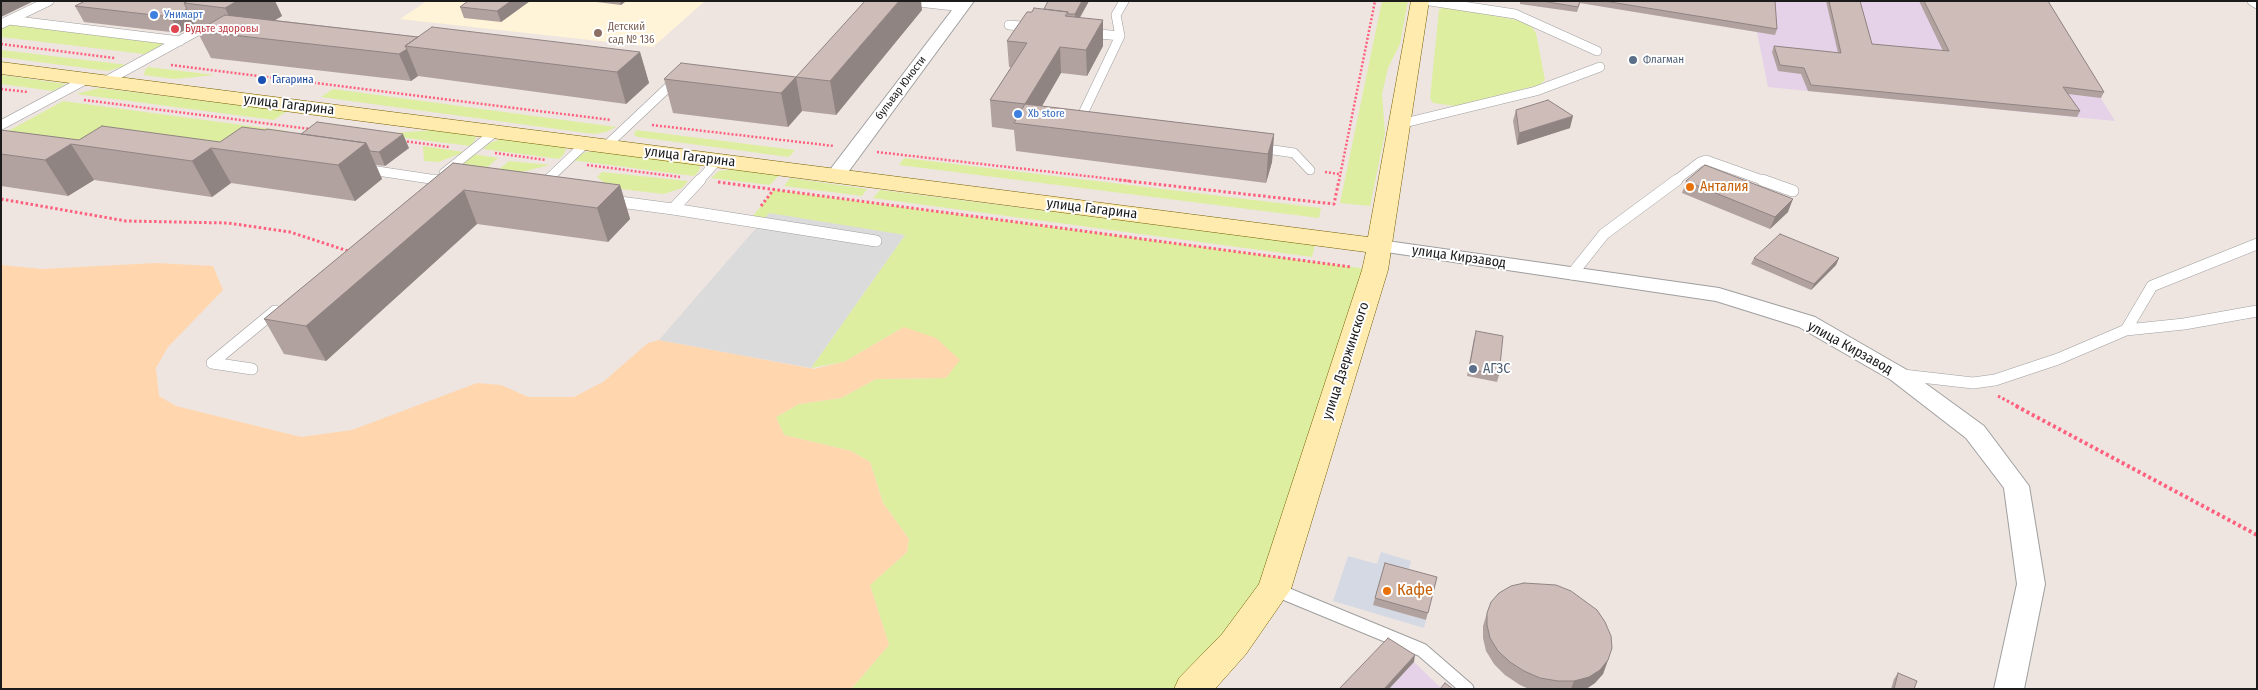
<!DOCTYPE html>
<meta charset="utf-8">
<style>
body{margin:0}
#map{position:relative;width:2258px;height:690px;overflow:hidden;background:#eee5e0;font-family:"Fira Sans Condensed",sans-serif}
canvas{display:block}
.frame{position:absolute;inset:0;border:2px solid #1b1b1b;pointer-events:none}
</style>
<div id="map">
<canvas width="2258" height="690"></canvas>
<div class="frame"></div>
</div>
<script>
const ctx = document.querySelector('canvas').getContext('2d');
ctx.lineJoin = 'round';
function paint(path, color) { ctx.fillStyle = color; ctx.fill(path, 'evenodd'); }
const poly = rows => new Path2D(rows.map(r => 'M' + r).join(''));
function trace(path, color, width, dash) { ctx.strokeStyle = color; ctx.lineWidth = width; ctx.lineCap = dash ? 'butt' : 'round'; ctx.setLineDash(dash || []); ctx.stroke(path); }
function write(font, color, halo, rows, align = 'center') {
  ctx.font = font + ' "Fira Sans Condensed",sans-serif'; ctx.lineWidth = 4; ctx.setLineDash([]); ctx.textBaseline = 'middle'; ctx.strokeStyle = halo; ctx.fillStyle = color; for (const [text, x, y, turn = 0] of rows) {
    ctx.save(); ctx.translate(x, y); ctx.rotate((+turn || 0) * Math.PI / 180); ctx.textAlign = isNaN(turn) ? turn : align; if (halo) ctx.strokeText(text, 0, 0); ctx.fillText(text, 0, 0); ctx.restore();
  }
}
const industrial = poly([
 [1520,1,2041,1,2115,121,1768,87,1757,32,1580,3,1577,12,1520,4],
 [1414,662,1442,689,1389,689]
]);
const education = poly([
 [427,1,705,1,653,47,400,19]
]);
const grass = poly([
 [1382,1,1408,1,1400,44,1388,68,1382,94,1385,133,1370,206,1340,203],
 [1443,7,1449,7,1521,21,1531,26,1536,33,1545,80,1539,85,1455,106,1433,103,1430,98,1439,10],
 [12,23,168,42,144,54,1,37,1,28],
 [1,50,128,65,108,71,1,57],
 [148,67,215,75,175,79,144,75,145,70],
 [1,75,66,84,53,91,1,84],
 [99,88,287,111,274,120,76,94],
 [333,89,616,127,606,132,594,134,321,97],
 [63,101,287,131,268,144,105,154,1,135],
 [435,130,469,134,475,136,476,139,470,146,391,136,395,133],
 [636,130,795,150,789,157,638,137,634,135],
 [513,138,560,144,566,148,564,154,559,159,483,149,490,143,501,139],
 [423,146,464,152,439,162,424,161],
 [599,151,695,163,700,167,699,171,694,176,571,160,577,155,587,152],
 [472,154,498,158,471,181,445,177],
 [904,158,1321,208,1319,218,899,165],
 [509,161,550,165,485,181],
 [736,169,779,175,770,185,711,178,719,171],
 [602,172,688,181,682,188,664,194,611,188,597,177],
 [790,178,867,189,862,196,784,186],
 [774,190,1375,270,1274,589,1192,689,851,689,889,645,870,585,907,552,909,539,883,503,870,462,851,451,784,435,776,417,799,404,841,398,876,379,946,378,904,327,844,362,811,368,905,235,749,221],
 [880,190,1315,245,1312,257,873,198]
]);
const sand = poly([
 [156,263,213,266,223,290,168,347,156,368,159,396,176,406,301,437,352,430,477,383,501,385,528,397,574,397,603,382,648,343,659,340,814,369,844,362,904,327,936,338,960,360,946,378,876,379,841,398,799,404,776,417,784,435,851,451,870,462,883,503,909,539,907,552,870,585,889,645,851,689,1,689,1,265,42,269]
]);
const parking = poly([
 [769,213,905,235,811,368,659,340]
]);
const plaza = poly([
 [1381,552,1411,561,1407,576,1374,605,1426,620,1424,628,1333,601,1348,556,1377,564]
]);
const pathFar2 = poly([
 [1,44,115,58],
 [171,65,611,120],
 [1,89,28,92],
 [84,100,310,129],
 [652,125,834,146],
 [403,141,449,147],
 [877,152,1130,181],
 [495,153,546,160],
 [587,165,680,177],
 [1325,172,1339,174],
 [1339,181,1375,1]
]);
const pathFar1 = poly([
 [1119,180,1334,204,1339,180],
 [718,182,1351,267],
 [1,199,126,221,228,223,290,232,348,251],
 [761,206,774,189],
 [1998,396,2019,407]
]);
const path = poly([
 [2016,406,2257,535]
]);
const laneFar2 = poly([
 [909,1,963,7],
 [1430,1,1515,14,1597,51],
 [2252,1,2257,4],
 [9,20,180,41],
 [1,24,49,1],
 [1009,25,1033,27],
 [1120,36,1116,15,1124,1],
 [106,81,210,24],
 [1078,124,1120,36,1089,33],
 [1400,124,1536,91,1600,67],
 [1,125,87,79],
 [606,146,678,78],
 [1260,148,1294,153,1310,170],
 [364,169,437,180],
 [444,173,495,132],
 [546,181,586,143],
 [699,181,718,160],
 [1675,181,1700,162,1706,160,1765,181]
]);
const laneFar1 = poly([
 [434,180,437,180],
 [1762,180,1793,191],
 [542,185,548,180],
 [612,201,673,209,700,180],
 [673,209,876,241],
 [1572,274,1604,234,1677,180],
 [2126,330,2152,286,2257,244],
 [252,369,212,363,275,311],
 [1903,375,1973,383,1995,380,2058,359,2126,330,2184,324,2257,311]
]);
const lane = poly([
 [1274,589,1422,650,1467,689]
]);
const street = poly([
 [959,1,974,1,843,179,836,181,829,179,827,175,829,171,959,1],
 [1380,240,1719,288,1815,317,1907,370,1984,426,2029,486,2045,584,2024,689,1994,689,2017,584,2004,488,1966,438,1891,380,1799,327,1716,301,1373,250,1370,246,1373,242,1380,240]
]);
const secondary = poly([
 [1411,1,1429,1,1388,270,1291,589,1246,654,1215,689,1174,689,1179,678,1222,634,1259,584,1362,270,1366,252,1,74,1,62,1368,237,1411,1]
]);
const wall = poly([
 [85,1,275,1,282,16,275,20,419,37,640,52,649,83,626,104,418,76,411,81,211,58,197,31,198,30,195,25,179,33,84,22,75,6],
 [468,1,530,1,501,22,464,18,460,7],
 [588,1,626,1,621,5],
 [1048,1,1089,1,1080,18,1103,46,1087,76,1061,73,1042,106,1274,134,1272,162,1266,183,1016,151,1014,130,992,127,990,100,1011,67,1009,67,1007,41,1032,12,1044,9],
 [1520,1,1775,1,1777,29,1775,35,1580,3,1577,12,1520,4],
 [1826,1,1860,1,1872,44,1943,51,1919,1,2048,1,2104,92,2101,98,2068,94,2080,111,2077,117,1808,91,1801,74,1778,71,1772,52,1774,46,1838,53],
 [922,10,836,115,802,111,788,127,673,113,664,79,796,77],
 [1516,110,1570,128,1517,145,1513,121],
 [1,130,79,140,220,142,265,130,301,134,409,148,385,166,376,165,382,179,355,201,231,183,212,197,94,180,68,196,1,186],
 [453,163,620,185,630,219,608,242,477,224,326,361,284,354,264,319],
 [1686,181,1788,212,1770,229,1682,193],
 [1754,258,1839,258,1836,265,1811,290,1751,264],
 [1474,338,1499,375,1497,382,1467,376],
 [1437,577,1426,620,1373,605,1375,598],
 [1487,613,1608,660,1603,674,1595,683,1586,689,1529,689,1520,685,1505,675,1494,664,1486,651,1483,638,1483,626],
 [1898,673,1914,689,1891,689,1894,679]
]);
const shadedWall = poly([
 [1,1,34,1,1,17],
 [237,1,275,1,282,16,247,37,239,36,225,8],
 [511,1,530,1,501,22,497,11],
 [620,1,626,1,621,5],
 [899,1,921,1,922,10,836,115,830,81],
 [1082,1,1089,1,1075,25,1075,14],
 [187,9,195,25,179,33,171,17],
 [1103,20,1103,46,1087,76,1086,50],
 [1060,47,1061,73,1031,125,1025,104],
 [407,49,418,76,411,81,399,54],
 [640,52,649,83,626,104,617,72],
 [796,77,802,111,788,127,781,93],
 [1573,116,1570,128,1517,145,1519,133],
 [403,134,409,148,385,166,379,152],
 [1274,134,1272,162,1266,183,1268,154],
 [366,143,382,179,355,201,338,165],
 [71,144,94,180,68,196,45,160],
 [211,148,231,183,212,197,192,161],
 [620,185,630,219,608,242,597,208],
 [464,190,477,224,326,361,306,326],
 [1793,199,1788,212,1770,229,1775,217],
 [1839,258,1836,265,1811,290,1814,284],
 [1415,655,1414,662,1389,689,1384,689],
 [1608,660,1603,674,1595,683,1586,689,1571,689,1574,681]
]);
const building = poly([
 [85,1,188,1,184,3,187,9,171,17,75,6,85,1],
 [188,1,237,1,225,8,184,3,188,1],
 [468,1,511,1,497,11,460,7,468,1],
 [865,1,899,1,830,81,796,77,865,1],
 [1048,1,1082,1,1075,14,1068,14,1068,12,1044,9,1048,1],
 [1542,1,1580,1,1578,7,1542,1],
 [1604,1,1775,1,1777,29,1604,1],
 [1829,1,1860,1,1872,44,1949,51,1924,1,2048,1,2104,92,2063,87,2080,111,1811,85,1804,68,1780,65,1774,46,1841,53,1829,1],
 [1034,8,1068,12,1065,16,1103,20,1086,50,1060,47,1025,104,1274,134,1268,154,1014,123,1025,104,990,100,1027,43,1007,41,1027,12,1032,12,1034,8],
 [225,15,418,37,405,46,407,49,399,54,197,31,225,15],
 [432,27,640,52,617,72,405,46,432,27],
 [681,63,796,77,781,93,664,79,681,63],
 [1548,100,1573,116,1519,133,1516,110,1548,100],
 [317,122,403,134,379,152,370,151,366,143,301,134,317,122],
 [102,126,220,142,242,127,265,130,267,129,366,143,338,165,211,148,192,161,71,144,45,160,1,154,1,130,79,140,102,126],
 [453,163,620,185,597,208,464,190,306,326,264,319,453,163],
 [1705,165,1793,199,1775,217,1686,181,1705,165],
 [1780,234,1839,258,1814,284,1754,258,1780,234],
 [1476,331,1503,336,1499,375,1469,369,1476,331],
 [1385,563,1437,577,1428,613,1375,598,1385,563],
 [1524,583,1556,585,1571,591,1597,610,1605,622,1611,636,1612,648,1608,660,1600,670,1589,677,1574,681,1558,681,1540,678,1524,671,1510,662,1498,651,1490,638,1487,625,1487,613,1491,602,1499,593,1511,586,1524,583],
 [1388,638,1415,655,1384,689,1339,689,1388,638],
 [1898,673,1917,681,1914,689,1894,689,1898,673],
 [1445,683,1453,689,1440,689,1445,683]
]);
const markers = [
 [154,15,5,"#3f7fe0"],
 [175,29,5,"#e0444e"],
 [598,33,5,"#8d6e63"],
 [1633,60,5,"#5c6f8a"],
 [262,80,5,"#1a4fb4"],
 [1018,114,5,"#3f7fe0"],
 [1690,187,5,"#e8710a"],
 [1473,369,5,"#5c6f8a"],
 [1387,591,5,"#e8710a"]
];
const farShopnames = [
 ["Унимарт",164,15],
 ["Xb store",1028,114]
];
const farEducationnames = [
 ["Детский",608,27],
 ["сад № 136",608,40]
];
const farHealthnames = [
 ["Будьте здоровы",185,29]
];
const farServicenames = [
 ["Флагман",1643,60]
];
const farTransitnames = [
 ["Гагарина",272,80]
];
const farStreetnames = [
 ["бульвар Юности",901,88,-53]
];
const streetNames = [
 ["улица Гагарина",289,105,7],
 ["улица Гагарина",690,157,7],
 ["улица Гагарина",1092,209,7],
 ["улица Кирзавод",1459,257,8],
 ["улица Кирзавод",1850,348,29],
 ["улица Дзержинского",1346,361,-72]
];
const foodNames = [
 ["Анталия",1700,187]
];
const serviceNames = [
 ["АГЗС",1483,369]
];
const nearFoodnames = [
 ["Кафе",1397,591]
];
paint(industrial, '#e5d1e8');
paint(education, '#fff4d8');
paint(grass, '#ddeea0');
paint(sand, '#ffd6ad');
paint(parking, '#dbdbdb');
paint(plaza, '#d4d9e4');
trace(laneFar2, '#9f9f9f', 10);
trace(laneFar1, '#9f9f9f', 12);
trace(lane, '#9f9f9f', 15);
trace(street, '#9f9f9f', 2);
trace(secondary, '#755f00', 1);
trace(pathFar2, '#ff607e', 2.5, [2, 2]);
trace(pathFar1, '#ff607e', 3, [2.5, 2.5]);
trace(path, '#ff607e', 4, [3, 3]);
trace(laneFar2, '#fff', 9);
trace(laneFar1, '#fff', 11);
trace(lane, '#fff', 13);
paint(street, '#fff');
paint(secondary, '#ffebad');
paint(wall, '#b1a29f');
paint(shadedWall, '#908482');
paint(building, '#cebcb9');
trace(building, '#908482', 1);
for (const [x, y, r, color] of markers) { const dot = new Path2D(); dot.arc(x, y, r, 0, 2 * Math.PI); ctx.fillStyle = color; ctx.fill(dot); trace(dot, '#fff', 2); }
write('11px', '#366cbe', '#fff', farShopnames, 'left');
write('11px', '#785e54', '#fff', farEducationnames, 'left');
write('11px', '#be3a42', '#fff', farHealthnames, 'left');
write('11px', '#4e5e75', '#fff', farServicenames, 'left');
write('11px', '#164399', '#fff', farTransitnames, 'left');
write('11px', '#1b1b1b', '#fff', farStreetnames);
write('14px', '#1b1b1b', '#fff', streetNames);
write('14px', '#c56008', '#fff', foodNames, 'left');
write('14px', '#4e5e75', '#fff', serviceNames, 'left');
write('16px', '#c56008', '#fff', nearFoodnames, 'left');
</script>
